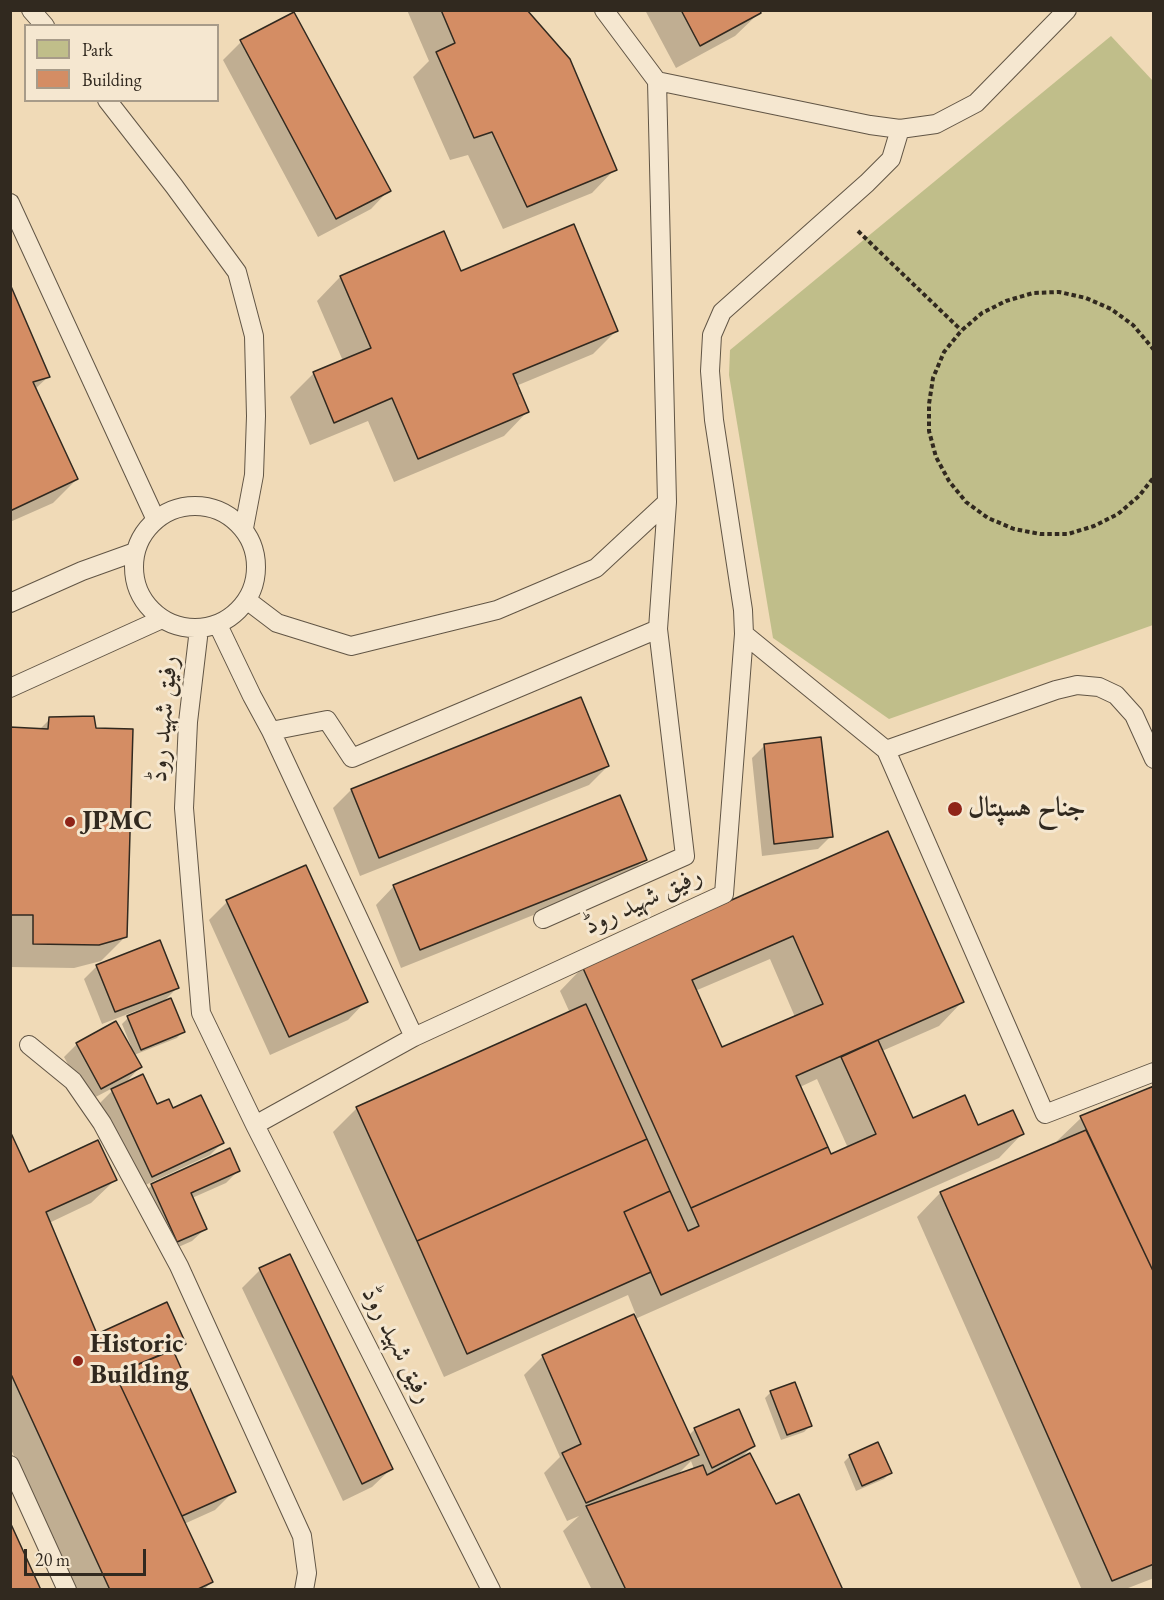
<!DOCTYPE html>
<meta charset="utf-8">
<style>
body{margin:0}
#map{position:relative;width:1164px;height:1600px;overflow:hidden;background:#f0dab7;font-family:"EB Garamond",serif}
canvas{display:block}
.frame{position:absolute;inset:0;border:12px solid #31291f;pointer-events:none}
.legend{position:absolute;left:24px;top:24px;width:195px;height:78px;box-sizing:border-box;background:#f5e7d0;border:2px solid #a79b89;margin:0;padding:8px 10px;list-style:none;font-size:18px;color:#31291f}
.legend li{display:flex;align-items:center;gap:12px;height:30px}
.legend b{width:30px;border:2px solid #a79b89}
.scale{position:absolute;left:24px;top:1549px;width:122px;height:27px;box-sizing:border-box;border:3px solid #31291f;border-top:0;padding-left:8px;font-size:18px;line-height:21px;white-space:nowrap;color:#31291f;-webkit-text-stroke:4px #f5e7d0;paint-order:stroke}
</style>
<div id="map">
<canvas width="1164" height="1600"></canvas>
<div class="frame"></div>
<ul class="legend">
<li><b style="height:16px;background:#c0be8a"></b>Park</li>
<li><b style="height:16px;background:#d48d64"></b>Building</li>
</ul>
<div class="scale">20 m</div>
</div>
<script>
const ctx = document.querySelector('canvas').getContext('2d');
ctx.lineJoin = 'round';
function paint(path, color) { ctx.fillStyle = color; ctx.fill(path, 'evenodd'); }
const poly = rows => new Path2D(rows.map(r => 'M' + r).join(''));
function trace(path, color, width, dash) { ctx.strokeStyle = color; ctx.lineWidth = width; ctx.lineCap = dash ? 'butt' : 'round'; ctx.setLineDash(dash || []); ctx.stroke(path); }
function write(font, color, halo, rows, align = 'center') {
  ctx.font = font + ' "EB Garamond",Amiri,serif'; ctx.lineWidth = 6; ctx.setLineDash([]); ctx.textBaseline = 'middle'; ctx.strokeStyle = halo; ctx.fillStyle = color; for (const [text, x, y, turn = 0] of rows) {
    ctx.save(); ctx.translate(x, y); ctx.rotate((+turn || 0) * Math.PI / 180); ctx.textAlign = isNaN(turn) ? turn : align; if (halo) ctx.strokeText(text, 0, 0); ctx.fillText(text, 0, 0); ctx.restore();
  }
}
const green = poly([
 [1111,36,1153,81,1153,625,889,719,773,638,729,375,730,350]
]);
const shadow = poly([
 [407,10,525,10,615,169,592,193,503,229,468,155,450,160,413,77,429,61],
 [645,10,758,10,759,13,735,36,676,68],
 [241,42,389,190,371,209,318,237,223,60],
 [443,233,460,273,617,330,593,354,516,386,527,412,504,436,394,482,368,421,310,445,290,397,313,374,343,361,317,301,340,277],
 [10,288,48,377,35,389,77,479,53,503,10,522],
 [50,719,125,937,101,961,74,968,10,967,10,729,39,730],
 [765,745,831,836,818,849,762,856,752,758],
 [608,766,589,785,360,876,333,808,351,790],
 [887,833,962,1002,939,1026,882,1051,912,1120,977,1127,1022,1134,999,1158,635,1319,689,1435,695,1429,738,1411,753,1446,740,1459,775,1506,841,1590,592,1590,563,1531,579,1516,567,1521,544,1473,560,1457,524,1375,543,1356,636,1315,628,1295,444,1377,333,1132,357,1108,570,1013,560,991,583,967],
 [770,959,795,1017,721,1049,695,991],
 [817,1079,848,1148,831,1156,800,1087],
 [691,1461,694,1469,676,1476],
 [645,859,626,878,401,968,376,905,394,886],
 [227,902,366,1001,348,1020,270,1055,209,920],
 [97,966,178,987,161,1004,183,1031,177,1038,134,1055,140,1067,128,1080,88,1101,64,1057,77,1044,131,1046,122,1024,128,1018,142,1012,141,1009,102,1024,84,979],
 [116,1087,157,1106,172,1110,222,1143,210,1155,139,1188,100,1103],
 [1154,1087,1154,1578,1123,1590,1082,1590,917,1217,940,1193,1058,1143,1057,1141,1081,1118],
 [10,1135,28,1174,115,1180,91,1203,49,1223,96,1336,184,1343,173,1354,234,1491,215,1510,184,1524,211,1582,204,1590,75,1590,10,1447],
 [239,1170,226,1183,192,1198,205,1229,192,1241,165,1253,139,1198,157,1180,158,1183],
 [260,1270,391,1469,372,1487,343,1501,242,1288],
 [771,1392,810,1426,804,1432,781,1440,765,1398],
 [850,1456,890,1473,884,1479,856,1491,844,1462]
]);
const building = poly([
 [441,10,527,10,570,59,617,170,527,207,492,132,474,138,436,52,455,43,441,10],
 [681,10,760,10,761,13,700,46,681,10],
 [294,12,391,191,336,219,240,40,294,12],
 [574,224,618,331,513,374,529,412,418,459,392,398,334,423,313,372,371,348,340,276,444,231,461,271,574,224],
 [10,284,50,377,33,382,78,479,10,511,10,284],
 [581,697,609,766,379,858,351,789,581,697],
 [94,716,96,728,133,729,127,937,99,945,33,944,33,915,10,915,10,727,48,729,49,717,94,716],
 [821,737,833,837,774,844,764,744,821,737],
 [620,795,647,860,420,950,393,885,620,795],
 [888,831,964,1002,796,1076,828,1147,691,1208,582,966,888,831],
 [793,936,823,1004,722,1047,692,980,793,936],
 [306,865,368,1002,289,1037,226,900,306,865],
 [160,940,179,988,115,1012,96,965,160,940],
 [171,998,185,1032,141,1050,127,1016,171,998],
 [586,1004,647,1139,417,1241,356,1107,586,1004],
 [116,1021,142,1067,101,1089,76,1043,116,1021],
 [878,1040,913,1118,965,1095,978,1125,1013,1110,1024,1134,661,1295,624,1212,670,1191,688,1231,699,1226,691,1208,828,1147,831,1154,876,1134,841,1057,878,1040],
 [143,1074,157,1104,169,1099,173,1108,201,1095,224,1143,152,1177,111,1089,143,1074],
 [1154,1086,1154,1273,1080,1116,1154,1086],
 [1086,1130,1154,1273,1154,1564,1112,1581,940,1192,1086,1130],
 [10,1131,29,1172,98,1140,117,1180,46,1212,97,1334,167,1302,186,1344,115,1374,213,1582,196,1590,110,1590,10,1372,10,1131],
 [647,1139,670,1191,624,1212,651,1272,467,1354,417,1241,647,1139],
 [230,1148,240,1171,191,1193,207,1229,177,1242,151,1184,230,1148],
 [290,1254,393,1469,362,1484,259,1268,290,1254],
 [634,1314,699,1455,586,1503,562,1453,581,1444,542,1355,634,1314],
 [173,1350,236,1492,182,1516,115,1374,173,1350],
 [795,1382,812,1426,787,1435,770,1391,795,1382],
 [739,1409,755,1446,712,1468,694,1428,739,1409],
 [878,1442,892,1473,862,1486,849,1455,878,1442],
 [750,1453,776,1504,799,1494,843,1590,626,1590,586,1506,703,1465,707,1475,750,1453],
 [10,1522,41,1590,10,1590,10,1522]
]);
const path = poly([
 [858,231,961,330],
 [1154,350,1133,325,1111,309,1086,298,1059,292,1033,293,1006,301,982,313,961,331,944,352,933,378,929,404,929,431,936,457,949,481,966,502,988,518,1014,529,1040,534,1068,534,1094,526,1118,514,1139,496,1154,477]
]);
const lane = poly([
 [31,10,45,26],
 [604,10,657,81,870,125,900,129,936,124,976,103,1067,10],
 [107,100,174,186,237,272,254,336,256,416,254,475,244,528],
 [10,203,156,520],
 '134 567a61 61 0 1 1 122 0a61 61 0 1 1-122 0Z',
 [248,601,277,623,351,646,497,610,596,568,667,502],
 [10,603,82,571,135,552],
 [218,625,252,696,271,731,414,1037],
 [199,629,188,722,184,808,201,1013,255,1125,491,1590],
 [744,634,886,750,1045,1114,1154,1072],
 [10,688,162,619],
 [271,731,327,720,352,758,658,629],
 [886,750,1056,690,1077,685,1099,687,1116,695,1134,715,1154,759],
 [543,919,685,856,658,629,667,502,657,81],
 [29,1045,73,1081,102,1123,179,1266,302,1536,307,1573,304,1590],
 [255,1125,414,1037,724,894,744,634,743,610,714,420,710,371,712,335,722,312,867,183,891,159,900,129],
 [10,1465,67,1590]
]);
const markers = [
 [955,809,8,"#8f2418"],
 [70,822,6,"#8f2418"],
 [78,1361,6,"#8f2418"]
];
const streetNames = [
 ["رفیق شہید روڈ",164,719,-85],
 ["رفیق شہید روڈ",643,901,-25],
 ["رفیق شہید روڈ",397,1345,63]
];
const poiNames = [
 ["جناح ہسپتال",968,809],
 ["JPMC",82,822],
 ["Historic",90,1345],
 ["Building",90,1376]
];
paint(green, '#c0be8a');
paint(shadow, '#0003');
paint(building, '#d48d64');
trace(building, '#31291f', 1.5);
trace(lane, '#615545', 20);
trace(path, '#31291f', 4, [4.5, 3]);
trace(lane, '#f5e7d0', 18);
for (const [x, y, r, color] of markers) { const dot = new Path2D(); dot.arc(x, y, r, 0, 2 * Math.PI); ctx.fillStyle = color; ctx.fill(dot); trace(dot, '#f5e7d0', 2); }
write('27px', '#31291f', '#f5e7d0', streetNames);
write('bold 27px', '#31291f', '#f5e7d0', poiNames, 'left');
</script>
